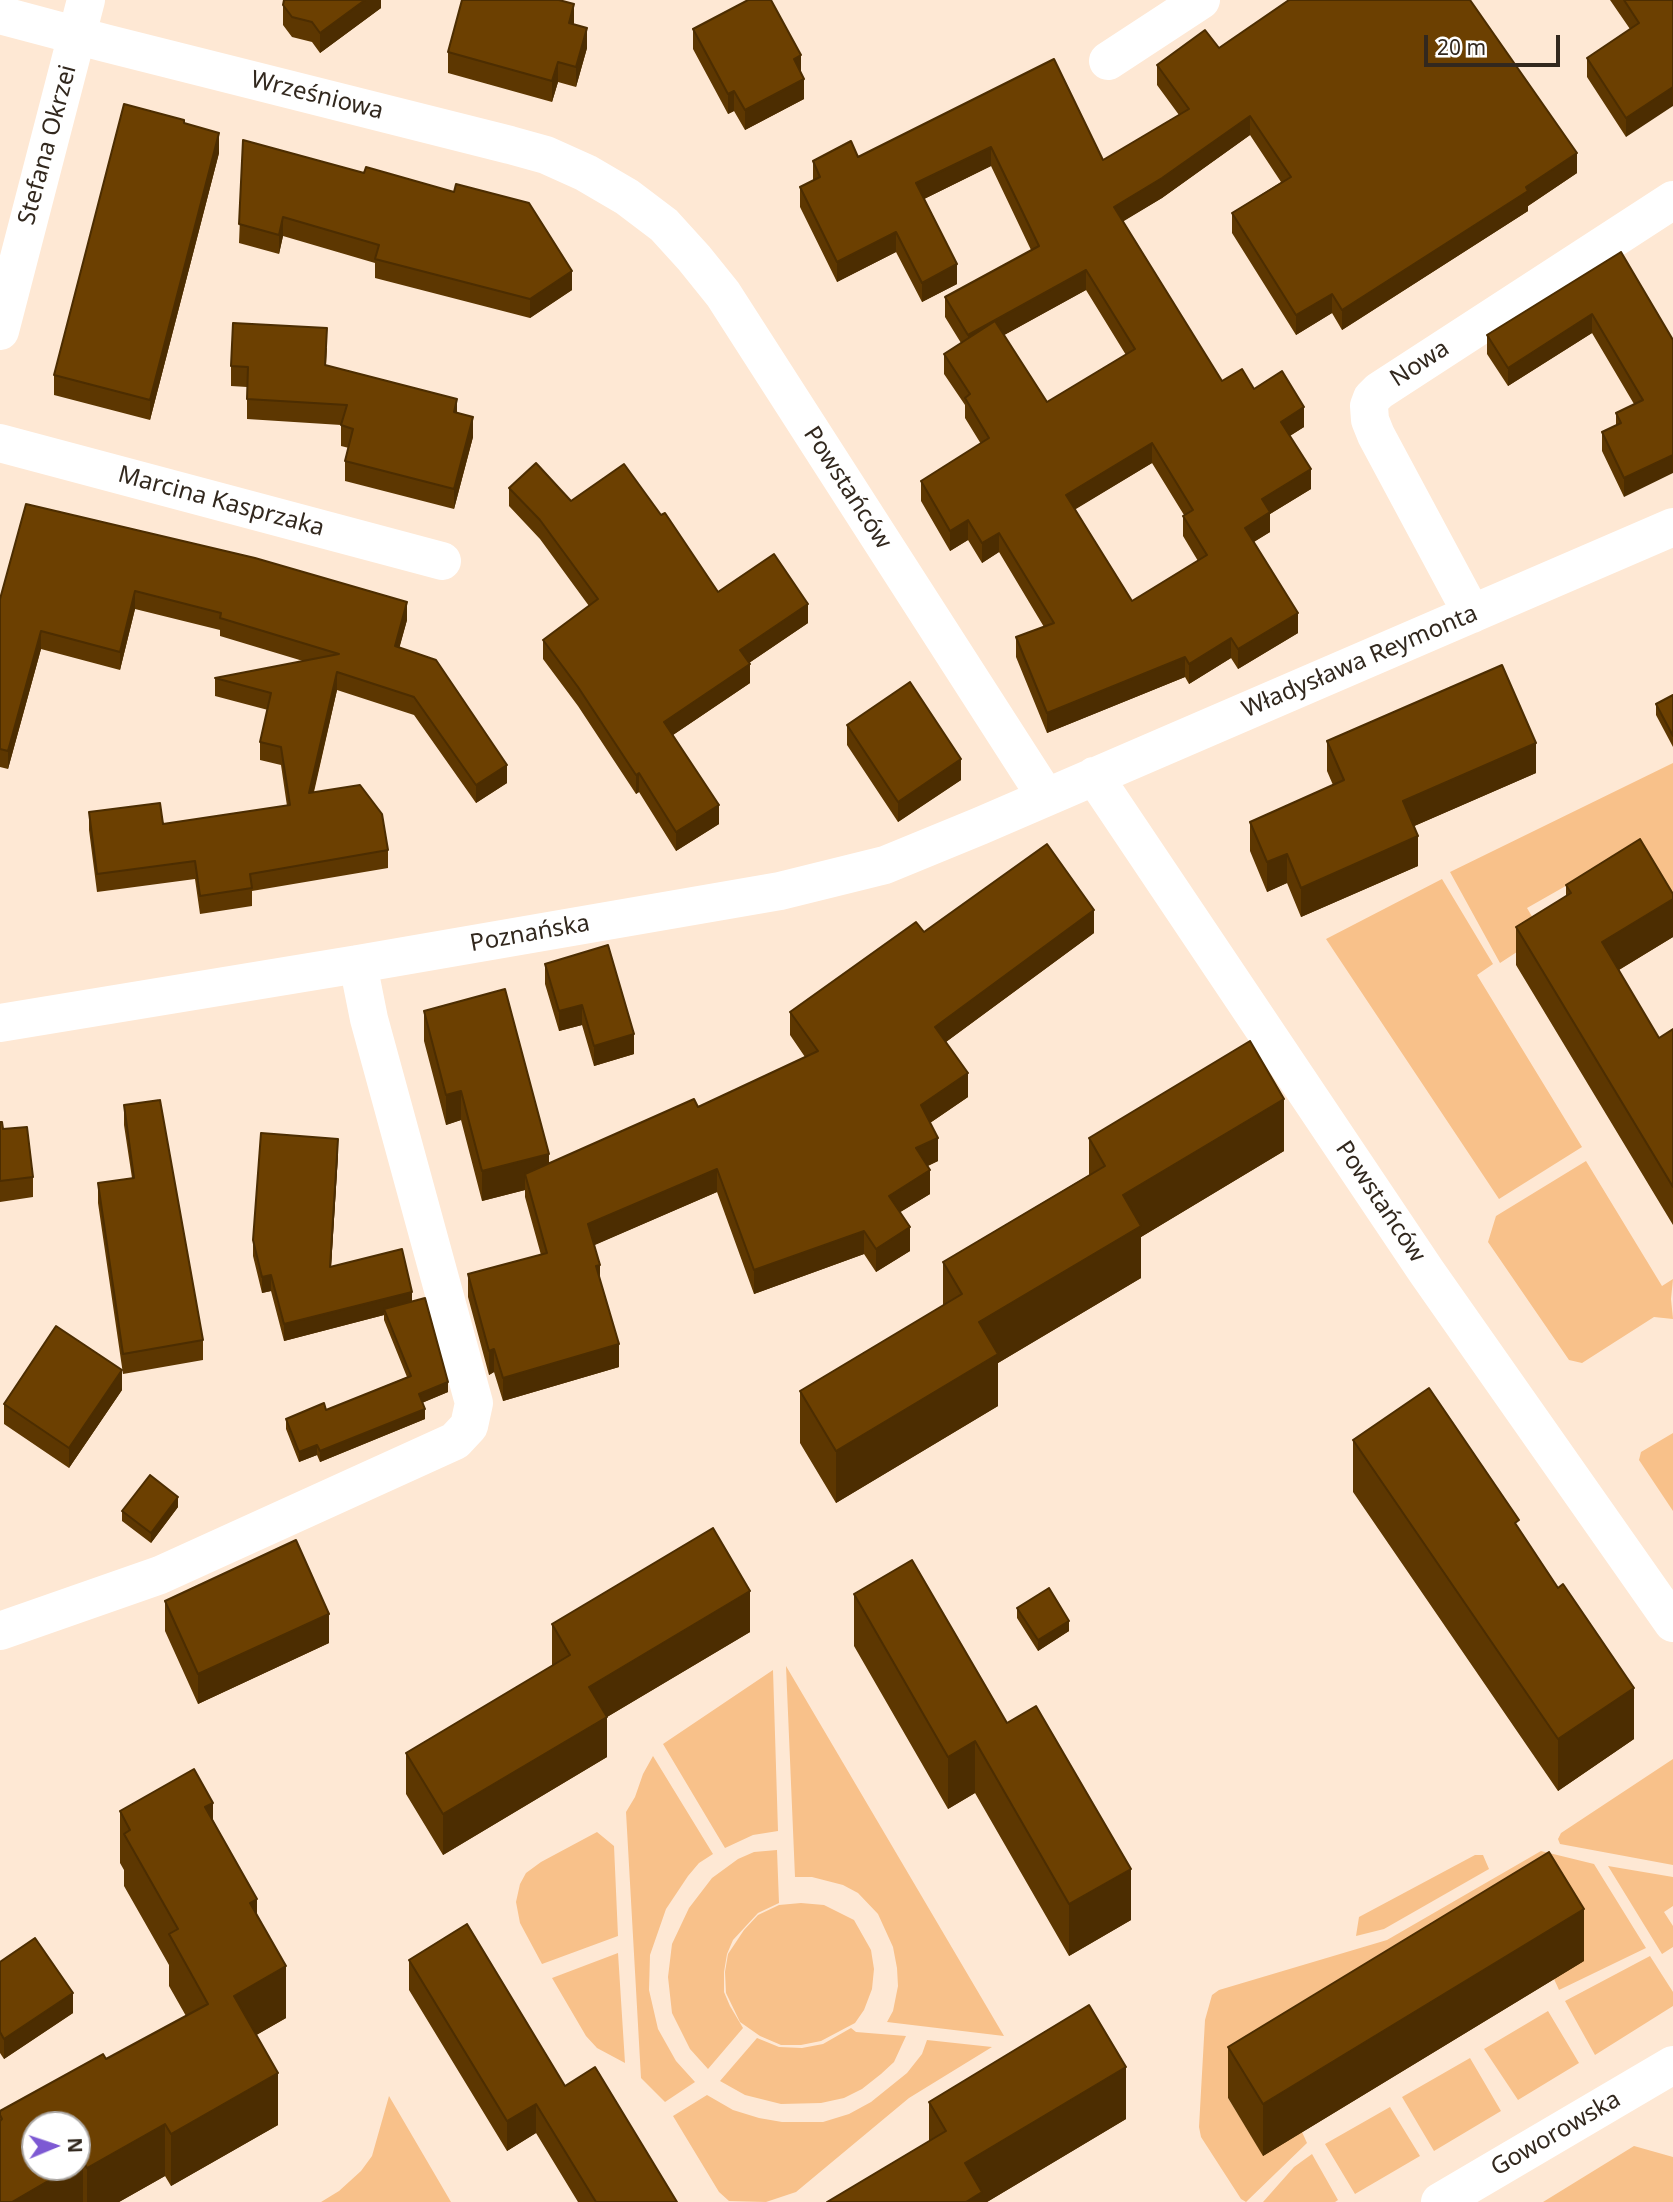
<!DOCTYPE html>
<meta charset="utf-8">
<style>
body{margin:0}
#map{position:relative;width:1673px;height:2202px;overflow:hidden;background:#fee8d4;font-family:"Noto Sans",sans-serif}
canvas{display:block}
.north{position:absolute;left:21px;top:2111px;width:70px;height:70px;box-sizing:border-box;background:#fff;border:2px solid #ada9a5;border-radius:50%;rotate:88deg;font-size:19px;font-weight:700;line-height:28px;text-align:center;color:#32281e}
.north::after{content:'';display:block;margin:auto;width:24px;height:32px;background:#7d59d3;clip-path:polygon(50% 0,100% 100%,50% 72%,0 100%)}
.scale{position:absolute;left:1424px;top:35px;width:136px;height:32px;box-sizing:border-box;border:4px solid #32281e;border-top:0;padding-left:9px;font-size:21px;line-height:24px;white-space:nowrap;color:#32281e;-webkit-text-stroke:5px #fff;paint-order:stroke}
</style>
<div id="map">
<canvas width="1673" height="2202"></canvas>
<div class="north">N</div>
<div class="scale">20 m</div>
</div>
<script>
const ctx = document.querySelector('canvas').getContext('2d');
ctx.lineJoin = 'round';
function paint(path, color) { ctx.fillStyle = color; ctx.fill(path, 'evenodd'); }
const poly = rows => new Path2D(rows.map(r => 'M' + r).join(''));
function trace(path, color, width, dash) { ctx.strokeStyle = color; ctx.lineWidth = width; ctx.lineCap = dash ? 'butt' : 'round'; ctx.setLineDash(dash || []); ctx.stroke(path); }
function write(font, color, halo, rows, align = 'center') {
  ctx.font = font + ' "Noto Sans",sans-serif'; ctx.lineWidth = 7; ctx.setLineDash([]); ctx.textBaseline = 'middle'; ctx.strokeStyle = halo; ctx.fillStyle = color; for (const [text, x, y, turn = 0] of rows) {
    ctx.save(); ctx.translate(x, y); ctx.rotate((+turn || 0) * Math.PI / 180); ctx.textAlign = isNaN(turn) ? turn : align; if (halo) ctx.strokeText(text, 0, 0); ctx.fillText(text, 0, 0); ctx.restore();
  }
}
const green = poly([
 [1673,763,1673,918,1629,850,1527,908,1543,935,1500,963,1450,872],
 [1442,879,1493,964,1477,975,1582,1147,1499,1199,1326,939],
 [1586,1161,1662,1286,1673,1279,1671,1299,1673,1319,1654,1317,1582,1363,1569,1360,1488,1242,1496,1216],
 [1673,1433,1673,1511,1639,1460,1641,1452],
 [786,1666,1004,2036,887,2022,893,2011,898,1986,897,1968,893,1947,878,1914,858,1893,843,1885,812,1877,795,1877],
 [773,1670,778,1831,753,1835,725,1848,663,1744],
 [653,1756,713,1854,699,1863,688,1876,666,1909,650,1955,649,1990,658,2029,676,2061,695,2082,665,2102,641,2078,626,1812,635,1797,643,1774],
 [1673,1759,1673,1865,1560,1844,1558,1839,1561,1833],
 [597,1832,614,1846,618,1936,542,1964,520,1923,516,1902,520,1884,526,1873,541,1862],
 [777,1850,779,1903,758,1913,733,1940,727,1954,724,1972,724,1992,730,2006,743,2028,708,2069,690,2049,672,2013,668,1977,672,1944,689,1908,712,1878,738,1859,754,1852],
 [1541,1851,1594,1864,1646,1948,1559,1990,1554,1979,1228,2098,1263,2155,1302,2132,1307,2143,1246,2202,1241,2199,1201,2137,1199,2127,1205,2020,1212,1995,1219,1990,1387,1940],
 [1475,1855,1483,1855,1489,1869,1384,1929,1356,1936,1359,1917],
 [1608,1866,1673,1877,1673,1906,1664,1912,1673,1926,1673,1947,1662,1954],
 [801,1903,824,1905,854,1920,871,1950,874,1969,872,1989,864,2010,855,2023,821,2041,801,2045,781,2045,760,2036,740,2022,726,1993,725,1972,728,1954,744,1930,758,1915,779,1905],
 [618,1953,625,2063,597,2048,586,2036,552,1978],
 [1650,1956,1673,1992,1673,2006,1595,2055,1565,2001],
 [1548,2011,1579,2063,1518,2100,1484,2049],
 [851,2028,856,2032,906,2036,894,2062,881,2074,862,2089,844,2098,821,2103,781,2104,745,2095,720,2081,757,2038,779,2047,802,2048,823,2044],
 [927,2040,992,2047,909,2098,796,2192,766,2202,729,2201,719,2192,673,2116,707,2095,733,2110,759,2118,782,2122,823,2122,849,2114,871,2102,907,2073,922,2054],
 [1470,2058,1501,2111,1434,2151,1402,2097],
 [389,2096,451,2202,321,2202,339,2191,361,2171,372,2156],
 [1390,2107,1420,2156,1355,2194,1325,2144],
 [1634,2146,1673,2157,1673,2202,1543,2202],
 [1312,2154,1338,2200,1335,2202,1263,2202,1294,2167]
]);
const minor = poly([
 [0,15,105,43,510,145,546,155,586,173,627,197,664,225,694,258,723,294,1046,797],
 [1108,61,1201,0],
 [0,331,86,0],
 [0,443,442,561],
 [1472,614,1376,435,1370,420,1369,406,1372,398,1379,391,1673,200],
 [1094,776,1426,1271,1673,1623],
 [0,1023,358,964,780,891,885,865,980,826,1673,527],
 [0,1631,160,1575,455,1441,469,1426,474,1403,369,1019,358,964],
 [1440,2202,1673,2065]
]);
const wall = poly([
 [381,0,381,8,320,53,312,42,292,37,283,25,283,5],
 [1610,0,1673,0,1626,137,1587,77,1587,58,1630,29],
 [693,29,801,74,804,99,745,130,734,111,728,114,693,49],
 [587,48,576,87,558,82,552,102,448,73,448,52],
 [1219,48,1577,173,1528,206,1528,211,1342,330,1332,313,1296,335,1232,233,1232,213,1281,182,1250,135,1162,198,1123,221,1222,381,1254,389,1304,427,1290,436,1311,489,1270,514,1270,532,1254,542,1298,633,1238,669,1231,658,1189,684,1185,677,1047,733,1016,657,1016,637,1044,627,999,552,982,563,968,540,950,551,921,501,921,481,981,444,965,418,965,405,944,374,944,354,961,343,945,317,945,297,1031,250,991,166,924,199,957,284,922,302,896,252,837,282,800,207,800,187,813,181,813,161,858,157,1054,59,1103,160,1179,115,1157,85,1157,65],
 [1086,290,1126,355,1047,402,1004,335],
 [1152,463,1184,515,1183,516,1183,536,1198,561,1132,601,1075,509],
 [184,123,219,153,150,420,54,395,54,375],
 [243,140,572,290,530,318,375,278,375,263,283,236,279,254,239,243],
 [1621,252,1673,340,1624,497,1602,451,1602,432,1616,426,1616,413,1634,404,1592,333,1508,386,1487,354,1487,335],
 [327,348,326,365,457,413,473,437,454,509,345,481,345,461,349,448,341,446,341,425,247,419,247,387,231,386,231,366],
 [509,488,571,501,718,592,808,623,749,663,750,683,673,735,719,824,676,851,639,792,636,794,578,706,543,659,543,640,589,606,540,539,509,506],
 [26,504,407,620,399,648,507,783,476,803,414,715,337,690,314,792,388,850,388,868,252,891,252,906,200,914,195,879,97,892,89,830,89,812,163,824,287,806,281,765,260,760,260,742,268,710,215,696,215,678,303,661,220,636,220,630,135,609,120,670,41,649,8,769,0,767,0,599],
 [1673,695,1673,747,1656,715,1656,704],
 [847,725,961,780,898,822,847,745],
 [1327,741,1536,773,1414,826,1418,866,1301,917,1287,883,1267,892,1250,851,1250,822,1333,785,1327,771],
 [1566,885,1673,894,1673,937,1619,970,1659,1038,1673,1029,1673,1225,1516,965,1516,927,1566,896],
 [924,932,1094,933,946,1042,968,1097,930,1123,938,1161,928,1166,930,1194,900,1212,910,1251,876,1272,864,1254,754,1294,717,1192,594,1245,600,1279,619,1367,503,1401,494,1372,489,1375,468,1297,468,1274,541,1255,525,1197,525,1190,482,1201,461,1120,446,1125,424,1041,424,1011,549,1163,698,1107,805,1057,790,1035,790,1012],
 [545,964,634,1054,594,1066,582,1025,559,1031,545,984],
 [124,1105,203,1340,203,1360,123,1374,98,1203,98,1183,132,1178,124,1125],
 [0,1122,3,1129,33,1177,33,1197,0,1202],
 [1089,1138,1284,1151,1141,1237,1141,1278,998,1363,998,1406,836,1503,800,1443,800,1391,943,1306,943,1262,1089,1175],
 [338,1155,331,1267,412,1302,448,1392,422,1403,425,1419,320,1462,317,1455,299,1462,286,1429,286,1419,326,1410,407,1377,384,1320,384,1315,284,1341,271,1291,262,1293,253,1256,253,1240],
 [122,1390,69,1468,4,1424,4,1404],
 [1353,1440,1519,1530,1634,1739,1558,1791,1353,1492],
 [178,1507,151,1543,122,1521,122,1511],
 [854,1594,1007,1723,1131,1920,1069,1956,975,1793,948,1809,854,1646],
 [165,1601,329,1643,198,1704,165,1631],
 [1017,1608,1069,1631,1038,1651,1017,1618],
 [552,1624,750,1632,607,1717,607,1757,443,1855,406,1794,406,1753,552,1666],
 [120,1811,213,1820,257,1916,286,2018,256,2035,278,2125,171,2186,165,2176,119,2202,0,2202,0,2111,106,2059,186,2016,169,1986,169,1965,124,1886,124,1870,120,1863],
 [409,1960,565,2086,677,2202,578,2202,536,2133,507,2151,409,1990],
 [1584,1961,1263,2156,1228,2098,1228,2047],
 [0,1962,73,2013,4,2059,0,2053],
 [929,2102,1126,2119,987,2202,827,2202,929,2141]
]);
const shadedWall = poly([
 [365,0,381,0,381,8,320,53,320,33],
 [574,4,574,24,569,23],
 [587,28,587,48,576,87,576,67],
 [801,55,801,75,794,59],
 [558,62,558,82,552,102,552,81],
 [804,79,804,99,745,130,745,110],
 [1673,87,1673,106,1626,137,1626,118],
 [734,91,734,111,728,114,728,94],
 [1250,116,1250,135,1162,198,1114,227,1114,207],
 [219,133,219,153,150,420,150,400],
 [991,147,991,166,916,203,916,183],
 [1577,153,1577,173,1528,206,1528,211,1342,330,1342,310],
 [283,217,283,236,279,254,279,235],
 [896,232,896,252,837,282,837,262],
 [957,264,957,284,922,302,922,283],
 [1086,270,1086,290,968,355,968,335],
 [572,271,572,290,530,318,530,299],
 [1332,294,1332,313,1296,335,1296,315],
 [1592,314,1592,333,1508,386,1508,368],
 [457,399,457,419,454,412],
 [1304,407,1304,427,1281,441,1281,422],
 [473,417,473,437,454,509,454,489],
 [1152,443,1152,463,1066,515,1066,495],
 [1673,455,1673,473,1624,497,1624,478],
 [1311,469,1311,489,1270,514,1270,532,1245,547,1245,528,1262,499],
 [968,520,968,540,950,551,950,531],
 [999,533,999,552,982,563,982,543],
 [135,591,135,609,120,670,120,652],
 [407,602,407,620,395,664,395,646],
 [808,604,808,623,740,669,740,650],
 [1298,613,1298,633,1238,669,1238,649],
 [41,631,41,649,8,769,8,751],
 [1231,638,1231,658,1189,684,1189,664],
 [1185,657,1185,677,1047,733,1047,713],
 [750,664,750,683,664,741,664,722],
 [337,672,337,690,309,811,309,793],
 [1536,743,1536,773,1403,831,1403,801],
 [961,759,961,780,898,822,898,802],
 [507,765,507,783,476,803,476,785],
 [639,773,639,792,636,794,636,775],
 [719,805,719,824,676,851,676,832],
 [1418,836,1418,866,1301,917,1301,888],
 [1287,854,1287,883,1267,892,1267,862],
 [1673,899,1673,937,1602,980,1602,942],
 [1094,910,1094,933,935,1050,935,1027],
 [582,1005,582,1025,559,1031,559,1011],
 [634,1034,634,1054,594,1066,594,1046],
 [968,1073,968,1097,921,1129,921,1105],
 [461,1091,461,1120,446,1125,446,1095],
 [1284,1099,1284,1151,1141,1237,1141,1278,998,1363,998,1406,836,1503,836,1451,1123,1195],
 [938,1138,938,1161,916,1171,916,1148],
 [338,1139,338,1155,330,1283,330,1267],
 [549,1154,549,1183,525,1174,525,1190,482,1201,482,1171],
 [717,1169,717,1192,588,1248,588,1224],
 [930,1170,930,1194,889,1219,889,1196],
 [910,1227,910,1251,876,1272,876,1249],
 [864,1231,864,1254,754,1294,754,1270],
 [600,1265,600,1288,596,1266],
 [271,1275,271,1291,262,1293,262,1277],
 [412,1292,412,1308,384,1309,384,1315,284,1341,284,1324],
 [619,1344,619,1367,503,1401,503,1378],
 [494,1349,494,1372,489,1375,489,1351],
 [122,1370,122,1390,69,1468,69,1448],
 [448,1382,448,1392,419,1404,419,1394],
 [425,1409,425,1419,320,1462,320,1451],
 [317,1445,317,1455,299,1462,299,1452],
 [178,1497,178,1507,151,1543,151,1533],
 [750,1591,750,1632,607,1717,607,1757,443,1855,443,1814,589,1687],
 [329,1614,329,1643,198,1704,198,1674],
 [1069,1621,1069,1631,1038,1651,1038,1640],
 [1634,1688,1634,1739,1558,1791,1558,1739],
 [975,1741,975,1793,948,1809,948,1757],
 [213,1803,213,1854,205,1807],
 [1131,1869,1131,1920,1069,1956,1069,1904],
 [257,1899,257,1950,250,1903],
 [1584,1909,1584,1961,1263,2156,1263,2104],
 [286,1966,286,2018,234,2048,234,1996],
 [73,1993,73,2013,4,2059,4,2039],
 [1126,2067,1126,2119,987,2202,965,2202,965,2163],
 [278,2073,278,2125,171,2186,171,2134],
 [536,2104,536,2133,507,2151,507,2121],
 [165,2124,165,2176,119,2202,87,2202,87,2168],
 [83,2161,83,2202,12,2202,72,2167,77,2167,77,2164]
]);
const building = poly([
 [284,0,365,0,320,33,312,22,292,17,283,5,284,0],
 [462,0,559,0,574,4,569,23,587,28,576,67,558,62,552,81,448,52,462,0],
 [748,0,771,0,801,55,794,59,804,79,745,110,734,91,728,94,693,29,748,0],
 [1289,0,1470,0,1577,153,1526,187,1528,191,1342,310,1332,294,1296,315,1232,213,1291,177,1250,116,1162,178,1114,207,1222,381,1242,369,1254,389,1282,371,1304,407,1281,422,1311,469,1262,499,1270,512,1245,528,1298,613,1238,649,1231,638,1189,664,1185,657,1047,713,1016,637,1054,623,999,533,982,543,968,520,950,531,921,481,989,438,965,398,970,394,944,354,995,321,1047,402,1135,349,1086,270,968,335,945,297,1039,246,991,147,916,183,957,264,922,283,896,232,837,262,800,187,820,177,813,161,851,141,858,157,1054,59,1103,160,1189,109,1157,65,1205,30,1219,48,1289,0],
 [1152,443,1193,510,1183,516,1207,555,1132,601,1066,495,1152,443],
 [1624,0,1673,0,1673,87,1626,118,1587,58,1639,23,1624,0],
 [124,104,184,120,184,123,219,133,150,400,54,375,124,104],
 [243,140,364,173,366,167,454,192,456,184,529,203,572,271,530,299,375,259,379,245,283,217,279,235,239,224,243,140],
 [1621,252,1673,340,1673,455,1624,478,1602,432,1621,423,1616,413,1643,400,1592,314,1508,368,1487,335,1621,252],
 [233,323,327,328,325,365,457,399,454,412,473,417,454,489,345,461,353,429,341,425,347,405,247,399,248,367,231,366,233,323],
 [536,463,571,501,624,464,661,515,665,513,718,592,774,554,808,604,740,650,750,664,664,722,719,805,676,832,639,773,636,775,578,687,543,640,598,599,540,520,509,488,536,463],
 [26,504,255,558,407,602,395,646,436,660,507,765,476,785,414,697,337,672,309,793,360,785,382,814,388,850,250,874,252,888,200,896,195,861,97,874,89,812,160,803,163,824,290,805,281,747,260,742,271,693,215,678,339,654,220,618,221,613,135,591,120,652,41,631,8,751,0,749,0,599,26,504],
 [1502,665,1536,743,1403,801,1418,836,1301,888,1287,854,1267,862,1250,822,1344,780,1327,741,1502,665],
 [910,682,961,759,898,802,847,725,910,682],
 [1673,695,1673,736,1656,704,1673,695],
 [1640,839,1673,894,1673,899,1602,942,1659,1038,1673,1029,1673,1187,1516,927,1571,893,1566,885,1640,839],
 [1047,844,1094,910,935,1027,968,1073,921,1105,938,1138,916,1148,930,1170,889,1196,910,1227,876,1249,864,1231,754,1270,717,1169,588,1224,600,1265,596,1266,619,1344,503,1378,494,1349,489,1351,468,1274,547,1253,525,1174,694,1099,698,1107,818,1051,790,1012,916,922,924,932,1047,844],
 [608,945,634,1034,594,1046,582,1005,559,1011,545,964,608,945],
 [505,989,549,1154,482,1171,461,1091,446,1095,424,1011,505,989],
 [1250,1041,1284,1099,1123,1195,1141,1226,979,1322,998,1354,836,1451,800,1391,962,1294,943,1262,1105,1166,1089,1138,1250,1041],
 [160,1100,203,1340,123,1354,98,1183,134,1178,124,1105,160,1100],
 [0,1122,2,1122,3,1129,27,1127,33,1177,0,1181,0,1122],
 [261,1133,338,1139,330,1267,402,1249,412,1292,284,1324,271,1275,262,1277,253,1240,261,1133],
 [425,1298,448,1382,419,1394,425,1409,320,1451,317,1445,299,1452,286,1419,324,1403,326,1410,411,1376,384,1309,425,1298],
 [56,1326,122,1370,69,1448,4,1404,56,1326],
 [1429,1388,1519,1520,1515,1523,1558,1588,1563,1584,1634,1688,1558,1739,1353,1440,1429,1388],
 [150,1475,178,1497,151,1533,122,1511,150,1475],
 [713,1528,750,1591,589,1687,607,1717,443,1814,406,1753,570,1655,552,1624,713,1528],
 [296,1540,329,1614,198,1674,165,1601,296,1540],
 [912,1560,1007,1723,1036,1706,1131,1869,1069,1904,975,1741,948,1757,854,1594,912,1560],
 [1049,1588,1069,1621,1038,1640,1017,1608,1049,1588],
 [194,1769,213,1803,205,1807,257,1899,250,1903,286,1966,234,1996,278,2073,171,2134,165,2124,87,2168,83,2161,77,2164,77,2125,35,2125,35,2167,72,2167,12,2202,0,2202,0,2121,2,2119,0,2115,0,2111,103,2054,106,2059,208,2004,169,1934,178,1929,124,1834,130,1830,120,1811,194,1769],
 [1549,1852,1584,1909,1263,2104,1228,2047,1549,1852],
 [467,1924,565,2086,595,2067,677,2202,596,2202,536,2104,507,2121,409,1960,467,1924],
 [35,1938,73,1993,4,2039,0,2032,0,1962,35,1938],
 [1089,2005,1126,2067,965,2163,982,2192,966,2202,827,2202,946,2131,929,2102,1089,2005]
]);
const streetNames = [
 ["Wrześniowa",317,96,14],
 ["Stefana Okrzei",48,145,-75],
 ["Nowa",1420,364,-33],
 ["Powstańców",847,488,57],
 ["Marcina Kasprzaka",221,502,15],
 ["Władysława Reymonta",1360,662,-23],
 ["Poznańska",530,934,-10],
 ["Powstańców",1380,1202,56],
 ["Goworowska",1556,2134,-30]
];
paint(green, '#f8c18a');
trace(minor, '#fff', 38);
paint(wall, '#5d3701');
paint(shadedWall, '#4c2d01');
paint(building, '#6c4001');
trace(building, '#4c2d01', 2);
write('24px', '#32281e', '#fff', streetNames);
</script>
